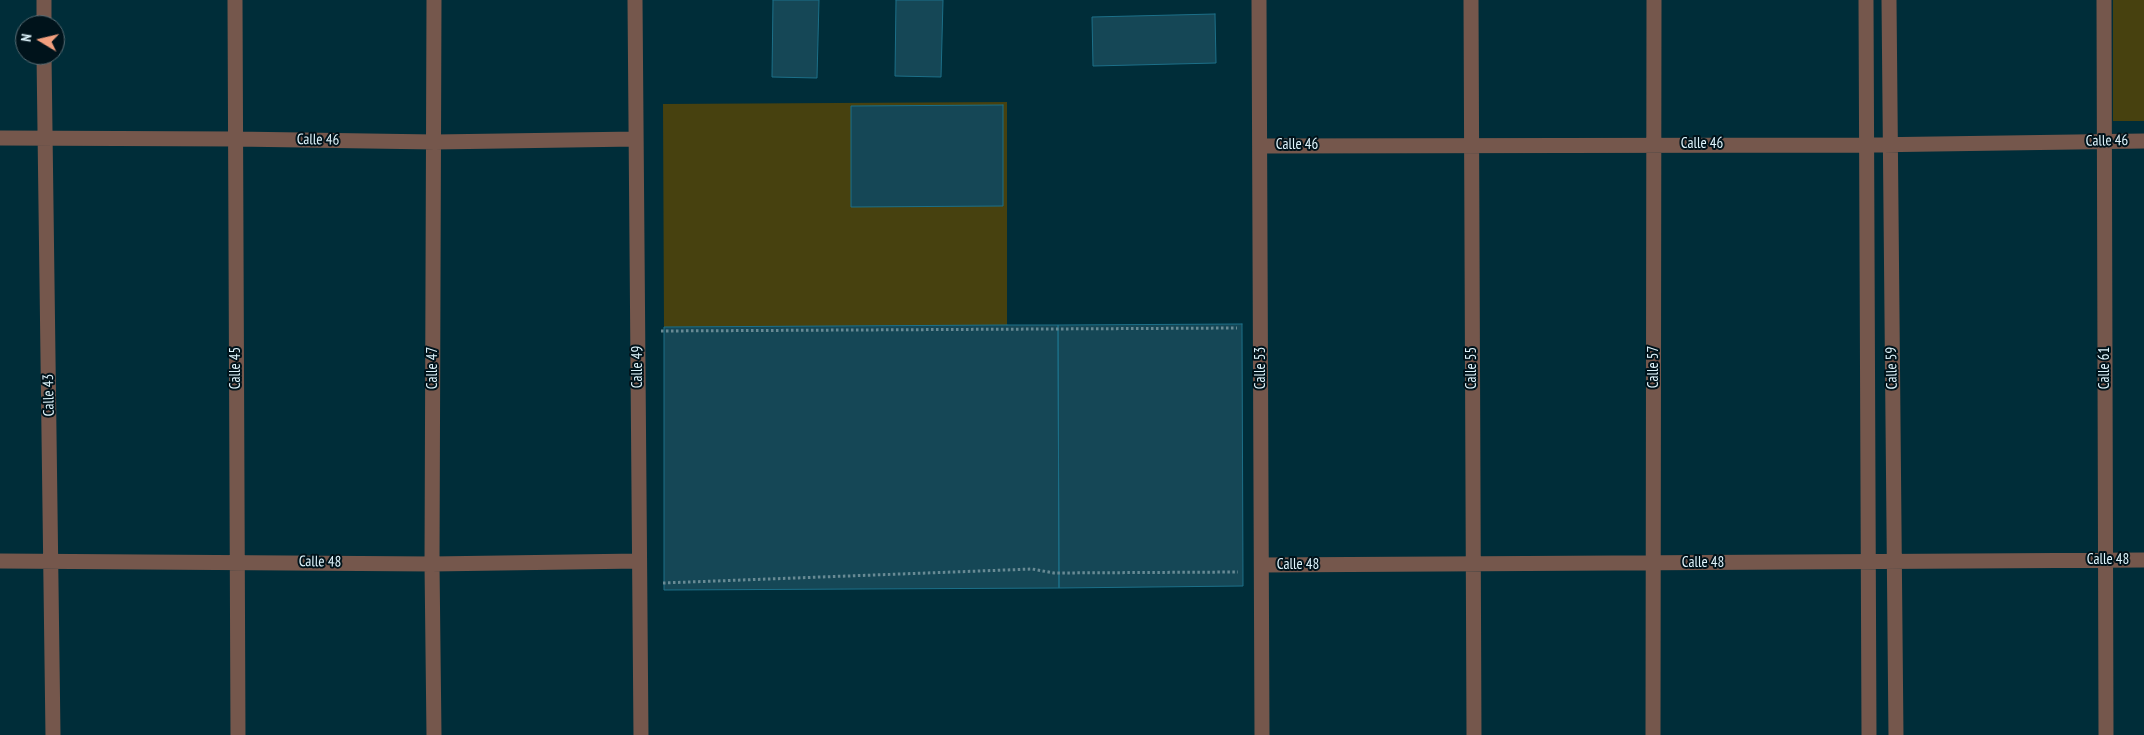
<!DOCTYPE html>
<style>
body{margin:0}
#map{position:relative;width:2144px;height:735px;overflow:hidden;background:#002d39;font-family:"PT Sans Narrow",sans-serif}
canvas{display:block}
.north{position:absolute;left:15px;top:15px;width:50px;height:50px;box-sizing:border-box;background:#00131b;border:1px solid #596d75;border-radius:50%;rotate:279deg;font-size:14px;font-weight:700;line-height:20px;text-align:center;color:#dff5fd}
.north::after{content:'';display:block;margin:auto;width:18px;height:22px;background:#f2a07f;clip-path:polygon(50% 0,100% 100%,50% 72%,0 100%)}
</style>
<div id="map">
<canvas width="2144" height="735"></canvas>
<div class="north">N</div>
</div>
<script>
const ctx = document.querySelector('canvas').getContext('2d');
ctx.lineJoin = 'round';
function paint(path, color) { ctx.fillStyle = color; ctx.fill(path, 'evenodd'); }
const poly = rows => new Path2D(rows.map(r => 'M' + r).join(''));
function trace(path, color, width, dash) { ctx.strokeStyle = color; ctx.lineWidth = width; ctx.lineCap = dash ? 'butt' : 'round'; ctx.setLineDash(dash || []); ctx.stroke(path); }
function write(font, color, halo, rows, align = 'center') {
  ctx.font = font + ' "PT Sans Narrow",sans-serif'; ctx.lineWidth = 4; ctx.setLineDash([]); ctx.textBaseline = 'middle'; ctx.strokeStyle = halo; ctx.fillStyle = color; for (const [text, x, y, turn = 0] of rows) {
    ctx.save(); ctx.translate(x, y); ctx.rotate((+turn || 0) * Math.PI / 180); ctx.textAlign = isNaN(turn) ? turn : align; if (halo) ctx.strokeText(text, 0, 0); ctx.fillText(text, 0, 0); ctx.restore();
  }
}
const green = poly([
 [2113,0,2144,0,2144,121,2113,121],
 [1007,102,1007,325,664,327,663,104]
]);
const building = poly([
 [773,0,819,0,817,78,772,77,773,0],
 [896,0,943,0,941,77,895,76,896,0],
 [1215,14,1216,63,1093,66,1092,17,1215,14],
 [1003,105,1003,206,851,207,851,106,1003,105],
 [1242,324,1243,586,1059,588,1058,325,1242,324],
 [1007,325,1058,325,1059,588,664,590,664,327,1007,325]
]);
const path = poly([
 [661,331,1237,328],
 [663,583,1032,569,1054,573,1238,572]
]);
const minor = poly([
 [44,0,44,25],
 [235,0,238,735],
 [635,0,641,735],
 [1259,0,1262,735],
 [1471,0,1474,735],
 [1866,0,1869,735],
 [1889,0,1896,735],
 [2104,0,2106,735],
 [44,55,53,735],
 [0,138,235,139,435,142,636,139],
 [1260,146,1866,145,2144,141],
 [0,561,432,564,639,561],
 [1262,565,2144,560],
 [434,735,432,564,434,0],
 [1653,735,1654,0]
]);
const streetNames = [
 ["Calle 46",318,140,1],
 ["Calle 46",2107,141,-1],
 ["Calle 46",1702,144],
 ["Calle 46",1297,145],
 ["Calle 49",638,367,-90],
 ["Calle 57",1654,367,-90],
 ["Calle 45",236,368,-90],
 ["Calle 47",433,368,-90],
 ["Calle 53",1261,368,-90],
 ["Calle 55",1472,368,-90],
 ["Calle 59",1892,368,-91],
 ["Calle 61",2105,368,-90],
 ["Calle 43",49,395,-91],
 ["Calle 48",2108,560],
 ["Calle 48",320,562,1],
 ["Calle 48",1703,563],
 ["Calle 48",1298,565]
];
paint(green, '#47410f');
paint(building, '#154756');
trace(building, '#1c7089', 1);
trace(path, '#688a94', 3, [2.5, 2.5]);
trace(minor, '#75574c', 15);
write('15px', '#dff5fd', '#00131b', streetNames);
</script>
